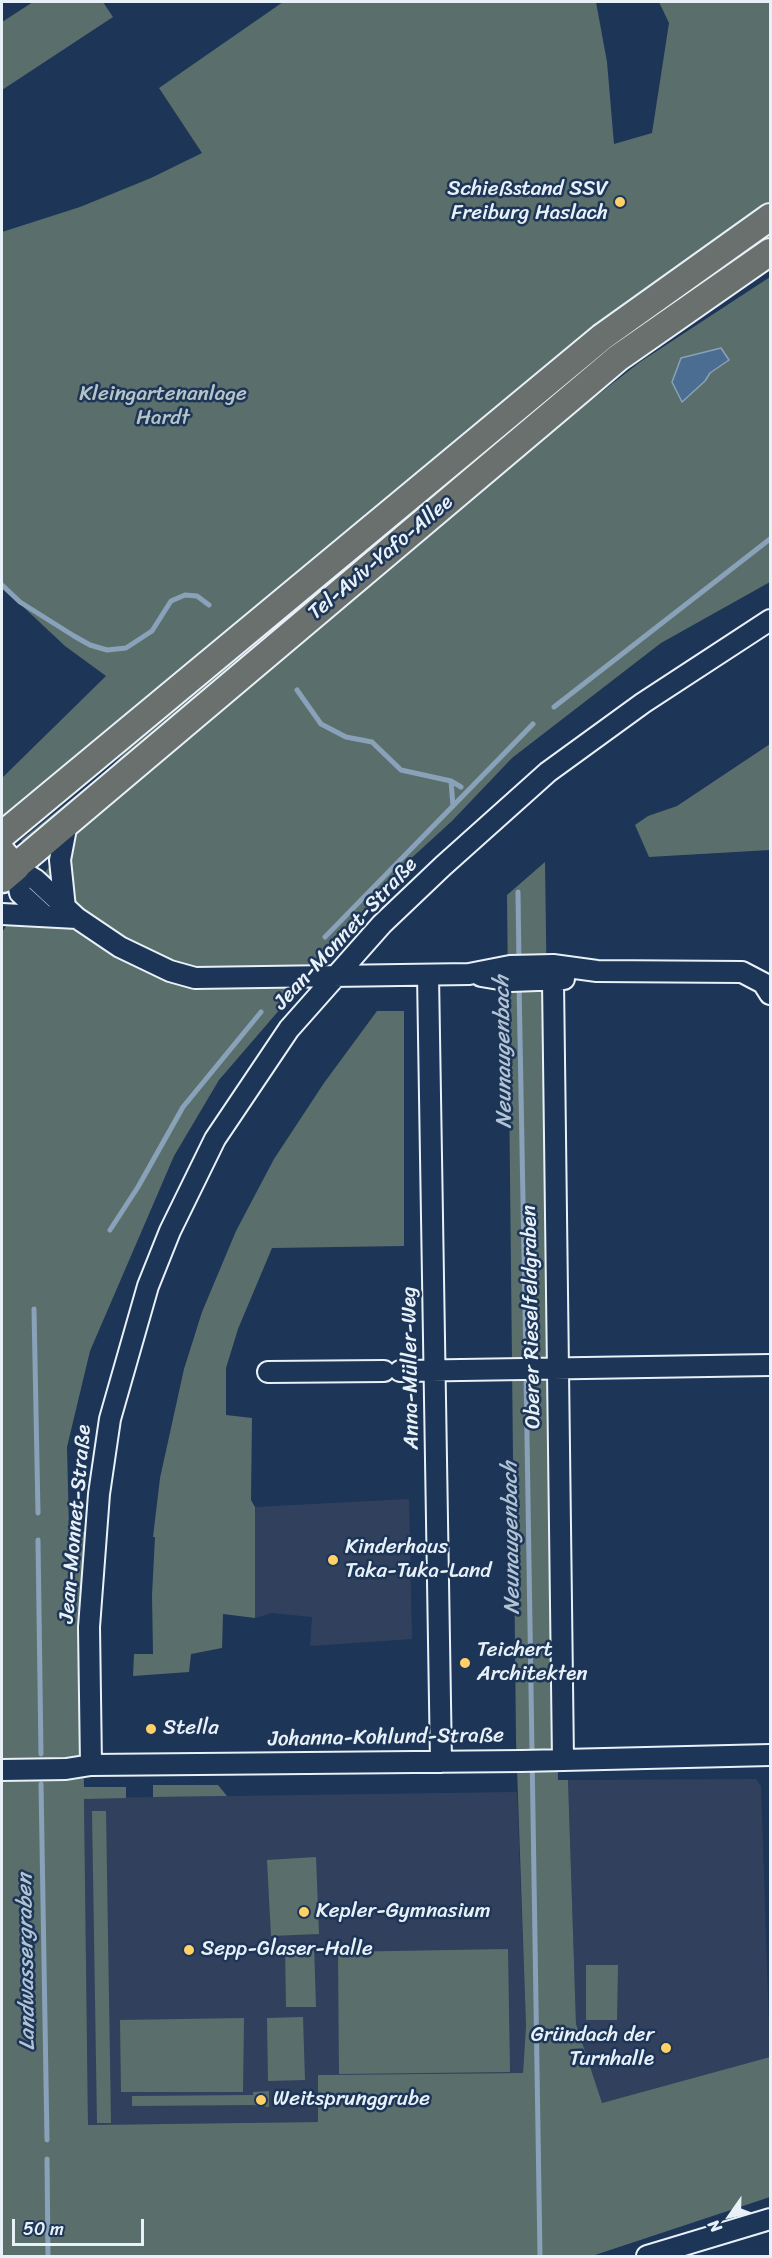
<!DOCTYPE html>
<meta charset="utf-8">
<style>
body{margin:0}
#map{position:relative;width:772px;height:2258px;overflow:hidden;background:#1d3557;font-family:Sriracha,sans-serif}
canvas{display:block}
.frame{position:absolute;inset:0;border:3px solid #e8f1f8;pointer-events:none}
.north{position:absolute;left:700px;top:2186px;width:60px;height:60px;-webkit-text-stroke:4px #1d3557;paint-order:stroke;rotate:236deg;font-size:16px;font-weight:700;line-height:24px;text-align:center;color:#e8f1f8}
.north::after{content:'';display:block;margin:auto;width:21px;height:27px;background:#e8f1f8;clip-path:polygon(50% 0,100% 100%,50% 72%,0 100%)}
.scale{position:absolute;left:12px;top:2219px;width:132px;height:27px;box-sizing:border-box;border:3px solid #e8f1f8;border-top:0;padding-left:8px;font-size:18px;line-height:21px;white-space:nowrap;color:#e8f1f8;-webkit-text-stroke:4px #1d3557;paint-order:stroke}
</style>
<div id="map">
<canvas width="772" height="2258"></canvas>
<div class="frame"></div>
<div class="north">N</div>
<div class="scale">50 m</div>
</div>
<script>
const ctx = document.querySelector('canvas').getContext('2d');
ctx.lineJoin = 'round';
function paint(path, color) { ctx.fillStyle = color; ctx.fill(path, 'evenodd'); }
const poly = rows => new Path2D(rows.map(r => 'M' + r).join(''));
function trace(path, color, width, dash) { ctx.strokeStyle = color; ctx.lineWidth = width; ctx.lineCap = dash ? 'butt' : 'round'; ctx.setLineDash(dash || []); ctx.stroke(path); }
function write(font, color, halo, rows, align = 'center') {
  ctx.font = font + ' Sriracha,sans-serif'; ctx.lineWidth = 5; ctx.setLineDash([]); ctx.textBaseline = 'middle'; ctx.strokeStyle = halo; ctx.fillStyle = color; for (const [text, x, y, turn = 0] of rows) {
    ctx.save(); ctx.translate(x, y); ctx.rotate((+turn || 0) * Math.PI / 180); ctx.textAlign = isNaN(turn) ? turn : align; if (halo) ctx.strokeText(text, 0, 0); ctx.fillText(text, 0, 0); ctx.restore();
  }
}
const built = poly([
 [409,1499,412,1639,310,1646,312,1617,272,1613,255,1618,255,1507],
 [756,1779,761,1786,770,2057,602,2103,576,2024,568,1780],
 [517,1792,526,2026,523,2073,318,2075,318,2122,88,2125,84,1798]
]);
const green = poly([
 [33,2,103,2,113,17,2,90,2,22],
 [283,2,596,2,607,62,614,144,652,133,669,23,659,2,770,2,770,208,308,563,2,821,2,778,106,676,65,646,2,587,2,232,80,207,151,178,202,153,159,88],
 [770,228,770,241,25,845,21,840,111,767,151,724,574,374],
 [770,277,770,582,661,643,512,758,452,821,406,863,219,1080,174,1156,90,1351,67,1447,69,1529,85,1532,79,1623,84,1787,126,1787,126,1798,84,1799,88,2125,318,2122,318,2075,523,2073,526,2026,516,1740,507,895,545,862,558,1780,568,1780,576,2024,602,2103,770,2057,770,2197,592,2256,2,2256,2,932,80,824,544,437,640,362],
 [770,744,770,850,649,857,635,825,648,816,677,806],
 [377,1011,404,1011,404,1246,272,1248,238,1329,226,1368,226,1415,252,1418,251,1500,255,1507,255,1618,223,1614,222,1648,191,1654,189,1672,133,1676,134,1654,153,1654,152,1595,155,1537,153,1537,160,1478,184,1369,202,1312,236,1231,274,1159,324,1083],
 [153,1785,218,1785,227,1796,153,1797],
 [92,1811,106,1811,111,2123,97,2123],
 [316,1857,319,1934,271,1936,267,1860],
 [285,1945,314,1945,316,2007,286,2007],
 [508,1949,510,2072,339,2074,338,1952],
 [586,1965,618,1965,617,2020,586,2020],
 [303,2017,305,2080,268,2081,267,2018],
 [244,2018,243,2092,121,2092,120,2020],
 [269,2091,269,2107,253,2105,132,2106,132,2096,253,2095,253,2092]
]);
const water = poly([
 [721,348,729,360,710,373,705,381,682,402,672,382,681,358,721,348]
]);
const stream = poly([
 [2,585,20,602,74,636,90,645,107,650,126,648,152,631,171,601,185,595,197,596,209,605],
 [297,690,321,724,346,737,372,742,401,770,451,781,461,787],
 [554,707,770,539],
 [451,781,453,806],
 [518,892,519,962],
 [325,937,533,724],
 [519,983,526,1364],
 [110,1230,138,1187,183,1107,261,1012],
 [34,1309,38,1513],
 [526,1373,540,2256],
 [38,1540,41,1754],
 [41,1784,47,2140],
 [47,2159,48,2256]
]);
const minor = poly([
 [15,867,36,880,77,918,120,947,170,971,195,978,469,974,510,966,553,965,597,971,742,972,763,983,770,994],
 [15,867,20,893,45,916],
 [65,908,60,860,67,823],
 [2,914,77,918],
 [428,975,441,1762],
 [481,976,511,981,564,979],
 [553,981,563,1760],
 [400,1371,770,1365],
 [268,1372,384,1371],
 [91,1765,89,1627,99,1494,110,1419,148,1286,170,1231,215,1139,289,1029,382,924,443,866,548,772,643,703,770,620],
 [2,1770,66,1769,91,1765,522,1761,770,1755],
 [647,2256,770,2219]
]);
const major = poly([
 [2,835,602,337,770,217],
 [2,852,15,867,618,358,770,252]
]);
const highway = poly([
 [2,878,15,867]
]);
const markers = [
 [620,202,6,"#ffd166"],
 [333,1560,6,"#ffd166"],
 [465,1663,6,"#ffd166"],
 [151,1729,6,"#ffd166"],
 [304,1912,6,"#ffd166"],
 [189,1950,6,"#ffd166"],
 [666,2048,6,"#ffd166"],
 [261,2100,6,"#ffd166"]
];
const poiNames = [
 ["Schießstand SSV",608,190,"right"],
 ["Freiburg Haslach",608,214,"right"],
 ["Kinderhaus",345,1548],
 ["Taka-Tuka-Land",345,1572],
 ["Teichert",477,1651],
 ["Architekten",477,1675],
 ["Stella",163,1729],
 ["Kepler-Gymnasium",316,1912],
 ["Sepp-Glaser-Halle",201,1950],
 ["Gründach der",654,2036,"right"],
 ["Turnhalle",654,2060,"right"],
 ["Weitsprunggrube",273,2100]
];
const parkNames = [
 ["Kleingartenanlage",163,395],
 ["Hardt",163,419]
];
const streetNames = [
 ["Tel-Aviv-Yafo-Allee",381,558,-40],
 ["Jean-Monnet-Straße",346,934,-47],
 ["Oberer Rieselfeldgraben",532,1317,-91],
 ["Anna-Müller-Weg",411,1368,-91],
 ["Jean-Monnet-Straße",76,1524,-85],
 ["Johanna-Kohlund-Straße",386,1738,-1]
];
const waterNames = [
 ["Neunaugenbach",504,1052,-91],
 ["Neunaugenbach",512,1538,-91],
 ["Landwassergraben",27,1962,-91]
];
paint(built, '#31415d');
paint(green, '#5a6f6b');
paint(water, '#4a6d91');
trace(water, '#89a2ba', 1.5);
trace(stream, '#89a2ba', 5);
trace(minor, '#e8f1f8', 24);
trace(major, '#e8f1f8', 30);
trace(highway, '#e8f1f8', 33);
trace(minor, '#1d3557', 20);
trace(major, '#6a706d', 26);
trace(highway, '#6a706d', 28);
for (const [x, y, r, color] of markers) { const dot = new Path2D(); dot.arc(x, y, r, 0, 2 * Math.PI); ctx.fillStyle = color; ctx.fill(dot); trace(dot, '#1d3557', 2); }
write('21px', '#e8f1f8', '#1d3557', poiNames, 'left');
write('21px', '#b6c4c7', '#1d3557', parkNames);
write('21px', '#e8f1f8', '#1d3557', streetNames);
write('italic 22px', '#b1c3d4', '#1d3557', waterNames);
</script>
